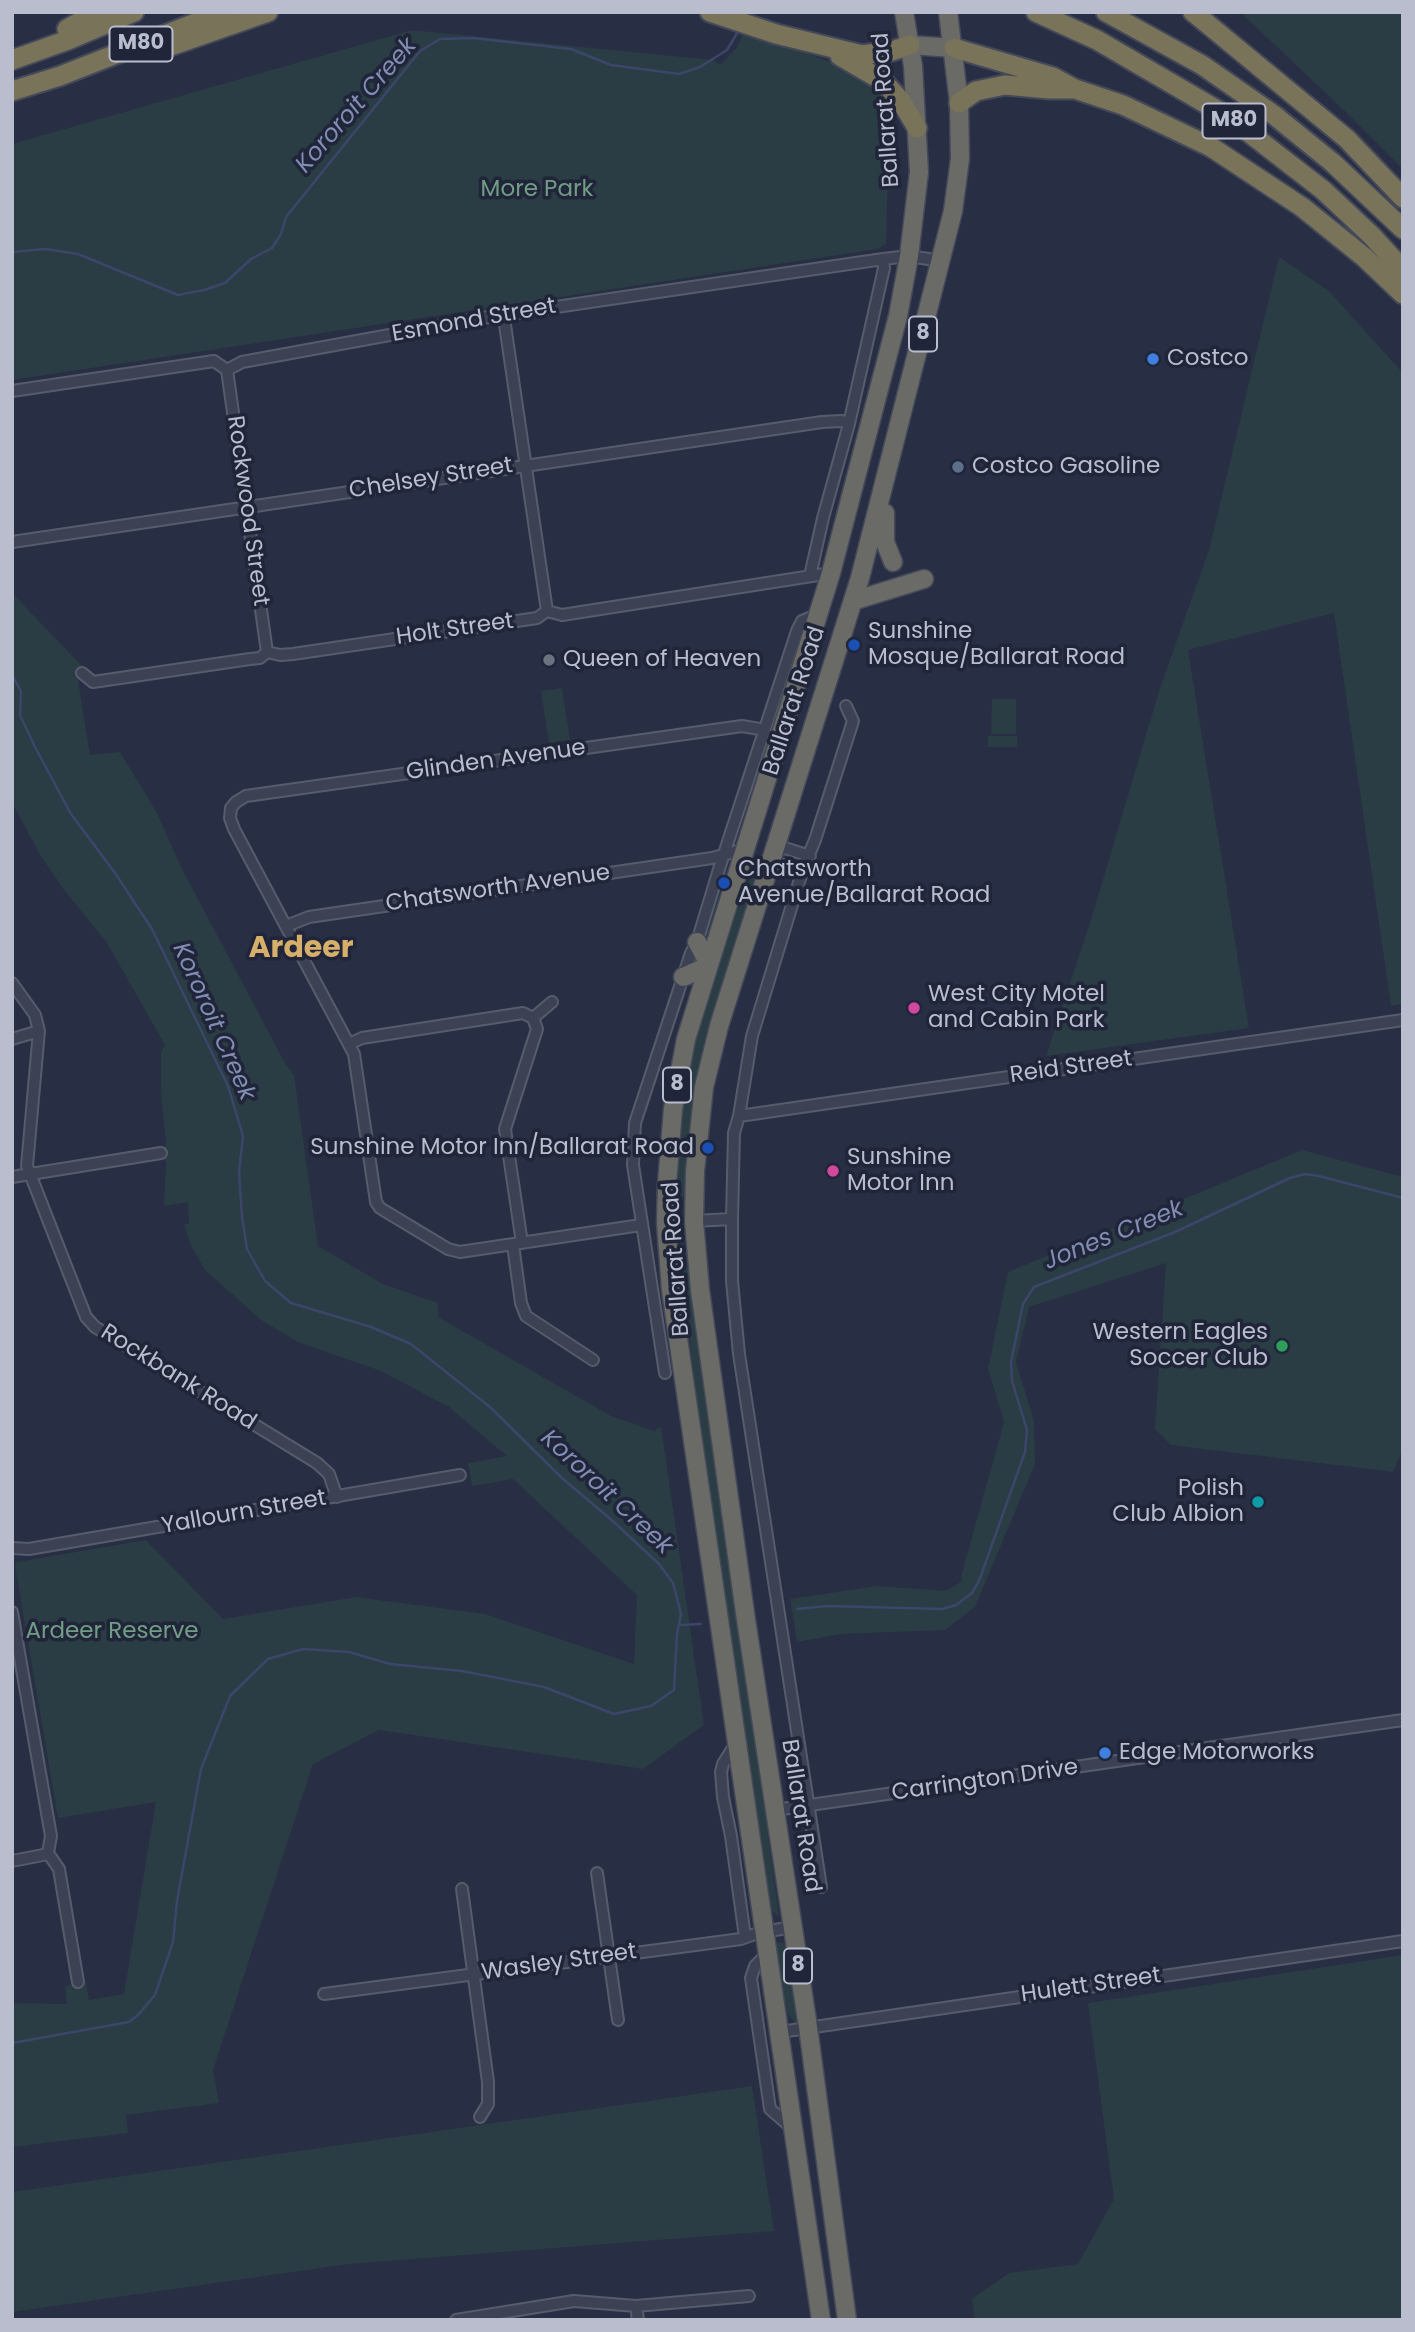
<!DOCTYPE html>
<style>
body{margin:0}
#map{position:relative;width:1415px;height:2332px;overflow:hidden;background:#282e43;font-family:Poppins,sans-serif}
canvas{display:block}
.frame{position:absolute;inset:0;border:14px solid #b9bdcd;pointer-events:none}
</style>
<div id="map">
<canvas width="1415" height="2332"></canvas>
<div class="frame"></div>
</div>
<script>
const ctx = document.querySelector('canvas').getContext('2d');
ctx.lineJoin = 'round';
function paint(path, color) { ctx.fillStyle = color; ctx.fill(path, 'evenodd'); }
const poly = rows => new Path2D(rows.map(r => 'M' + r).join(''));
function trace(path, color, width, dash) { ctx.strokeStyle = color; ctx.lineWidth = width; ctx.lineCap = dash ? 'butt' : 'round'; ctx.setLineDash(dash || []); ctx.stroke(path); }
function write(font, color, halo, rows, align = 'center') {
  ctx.font = font + ' Poppins,sans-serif'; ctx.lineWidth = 7; ctx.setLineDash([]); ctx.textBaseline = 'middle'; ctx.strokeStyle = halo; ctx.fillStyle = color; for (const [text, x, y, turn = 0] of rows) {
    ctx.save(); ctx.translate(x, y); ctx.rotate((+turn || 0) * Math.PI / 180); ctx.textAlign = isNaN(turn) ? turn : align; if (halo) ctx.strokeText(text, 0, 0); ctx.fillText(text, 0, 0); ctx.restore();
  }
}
const green = poly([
 [1240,12,1403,12,1403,169,1350,116],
 [745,29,848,69,883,89,894,107,886,110,889,136,886,244,878,249,12,380,12,144,412,30,713,60,720,65,737,47],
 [1279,257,1329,291,1403,373,1403,1004,1391,1006,1334,613,1188,650,1249,1028,1046,1056,1093,913,1160,688,1209,550],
 [12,593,83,667,77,674,90,755,120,752,157,813,182,869,285,1063,294,1075,318,1246,383,1284,438,1303,438,1317,611,1416,654,1431,661,1426,704,1725,643,1769,379,1730,313,1764,213,2070,219,2103,126,2115,128,2133,12,2147,12,2003,67,2004,65,1986,86,1982,89,2000,124,1994,156,1802,58,1818,15,1566,17,1562,146,1540,223,1619,356,1597,485,1614,634,1664,637,1595,513,1479,472,1486,468,1463,507,1456,449,1407,381,1371,298,1342,261,1320,205,1270,191,1245,184,1225,189,1223,188,1202,164,1206,166,1162,161,1153,166,1143,161,1094,161,1052,165,1045,107,943,65,891,40,855,12,802],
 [562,688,570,740,549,743,541,691],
 [992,699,1016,699,1016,734,991,734],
 [988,736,1017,736,1017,747,988,747],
 [759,864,717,1005,696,1091,691,1124,693,1125,686,1191,682,1200,680,1200,676,1178,677,1151,684,1092,695,1039,717,962,751,875],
 [724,873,728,874,708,936,705,935,706,927],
 [1302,1150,1403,1177,1403,1449,1393,1472,1171,1445,1155,1429,1166,1263,1029,1307,1016,1362,1034,1421,1035,1464,975,1607,945,1630,841,1634,797,1642,790,1599,877,1586,946,1591,962,1581,962,1573,1004,1422,988,1369,1008,1272],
 [682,1236,689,1261,765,1782,768,1837,779,1915,778,1916,772,1911,769,1896,700,1433,683,1278,681,1247],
 [781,1942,787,1945,799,2021,796,2024,788,2014,783,1993,776,1948,777,1944],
 [1403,1955,1403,2320,975,2320,972,2299,1009,2273,1078,2264,1114,2199,1088,2003],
 [752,2086,774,2231,349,2264,12,2312,12,2192]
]);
const stream = poly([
 [12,252,46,249,78,254,178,295,204,290,225,283,251,259,272,248,281,234,286,217,420,51,440,39,473,38,571,49,611,65,679,74,700,67,727,50,739,30],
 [12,675,21,691,20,715,35,747,71,814,115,873,152,929,228,1086,243,1136,239,1172,242,1217,247,1249,265,1281,291,1303,371,1327,411,1344,490,1407,562,1478,615,1523,659,1564,673,1583,681,1614,677,1634,674,1690,651,1706,614,1714,544,1687,462,1671,390,1664,349,1652,303,1649,268,1659,230,1696,201,1769,177,1901,173,1942,155,1995,138,2015,129,2022,12,2043],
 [797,1609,827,1606,942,1609,956,1605,972,1593,979,1581,1025,1452,1027,1430,1012,1381,1011,1362,1023,1304,1034,1287,1175,1232,1290,1178,1305,1174,1319,1176,1403,1198],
 [680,1625,701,1624]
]);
const minor = poly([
 [504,318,547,611],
 [227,370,267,652],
 [12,391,214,361,227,370,242,362,488,317,504,318,522,312,883,259,909,256,941,261],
 [12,542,822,422,842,421,849,424],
 [810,576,823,518,849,424,884,268,883,259],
 [82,673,93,682,250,659,260,658,267,652,280,655,293,654,537,618,547,611,562,615,831,573],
 [775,845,810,856],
 [770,862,803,869],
 [286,926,309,917,712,858,745,849],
 [12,983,35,1015,39,1031,27,1166,86,1317,95,1327,317,1463,329,1474,337,1497],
 [533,1018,552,1002],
 [12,1039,39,1031],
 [349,1044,362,1038,523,1013,533,1018,537,1029,505,1129,522,1243],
 [739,1116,1403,1020],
 [12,1177,161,1153],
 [694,1221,732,1219],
 [641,1225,460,1252,448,1249,380,1208,376,1202,354,1054,234,829,230,818,231,808,236,802,246,796,742,726,765,730],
 [513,1245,521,1303,526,1316,593,1360],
 [665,1373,633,1165,635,1123,691,953,697,942,720,866,797,631,802,621,819,614],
 [12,1548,29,1549,460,1475],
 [12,1612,51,1836,48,1853,59,1869,78,1982],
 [736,1743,723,1764,721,1772,723,1797,731,1836,745,1937],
 [775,1810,1403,1720],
 [12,1861,43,1855,48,1853],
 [597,1873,618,2020],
 [821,1887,739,1354,732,1281,732,1219,734,1133,739,1116,752,1036,803,869,815,840,853,721,846,706],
 [462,1889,488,2082,488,2104,480,2117],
 [768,1953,755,1966,751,1978,770,2109,793,2129],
 [324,1994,741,1939,758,1933,792,1927],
 [780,2032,1403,1941],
 [636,2306,638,2320],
 [456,2320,574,2301,636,2306,749,2296]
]);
const trunk = poly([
 [910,45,954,48],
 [885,513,885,542,893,562],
 [853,601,924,579],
 [697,942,708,962],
 [683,977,706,967],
 [821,2320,671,1290,666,1223,667,1184,673,1109,686,1039,831,573,898,316,909,256,919,172,913,66,904,12],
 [847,2320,808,2027,745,1613,700,1290,694,1221,695,1171,704,1087,719,1026,860,578,953,211,960,159,959,103,948,12]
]);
const motorway = poly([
 [710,12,776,34,862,55,892,51,910,45],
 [1036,12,1097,40,1229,117,1323,190,1372,236,1403,270],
 [1106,12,1202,65,1274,115,1333,163,1403,229],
 [1193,12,1347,139,1403,198],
 [67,29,97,12],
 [954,48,1053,77,1075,89,1123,105,1211,147,1302,207,1364,257,1403,294],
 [159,50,268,12],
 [840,56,883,81,901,101,917,128],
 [12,60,68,40,134,12],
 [12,91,60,76,223,12],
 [959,103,976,91,1005,85,1049,89,1074,89]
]);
const markers = [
 [1153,359,7,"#3f7fe0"],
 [958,467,7,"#5c6f8a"],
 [854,645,7,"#1a4fb4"],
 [549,660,7,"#6b7280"],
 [724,883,7,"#1a4fb4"],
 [914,1008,7,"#d1479c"],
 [708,1148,7,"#1a4fb4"],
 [833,1171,7,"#d1479c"],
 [1282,1346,7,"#2e9e5b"],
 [1258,1502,7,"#0f9aa8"],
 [1105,1753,7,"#3f7fe0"]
];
const shields = [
 [141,44,63],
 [1234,121,63],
 [923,334,28],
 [677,1085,28],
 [798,1966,28]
];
const shieldNames = [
 ["M80",141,44],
 ["M80",1234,121],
 ["8",923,334],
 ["8",677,1085],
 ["8",798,1966]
];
const streetNames = [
 ["Ballarat Road",887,110,-94],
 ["Esmond Street",474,321,-10],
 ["Chelsey Street",431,479,-9],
 ["Rockwood Street",247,511,82],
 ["Holt Street",455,630,-8],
 ["Ballarat Road",795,701,-72],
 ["Glinden Avenue",496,761,-8],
 ["Chatsworth Avenue",498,889,-8],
 ["Reid Street",1071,1068,-8],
 ["Ballarat Road",677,1259,-94],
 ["Rockbank Road",178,1378,32],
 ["Yallourn Street",244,1513,-10],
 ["Carrington Drive",985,1781,-8],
 ["Ballarat Road",800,1816,81],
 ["Wasley Street",559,1963,-8],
 ["Hulett Street",1091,1986,-8]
];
const parkNames = [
 ["More Park",537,190],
 ["Ardeer Reserve",112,1632]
];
const poiNames = [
 ["Costco",1167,359],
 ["Costco Gasoline",972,467],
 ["Sunshine",868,632],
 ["Mosque/Ballarat Road",868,658],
 ["Queen of Heaven",563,660],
 ["Chatsworth",738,870],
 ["Avenue/Ballarat Road",738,896],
 ["West City Motel",928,995],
 ["and Cabin Park",928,1021],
 ["Sunshine Motor Inn/Ballarat Road",694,1148,"right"],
 ["Sunshine",847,1158],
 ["Motor Inn",847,1184],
 ["Western Eagles",1268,1333,"right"],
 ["Soccer Club",1268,1359,"right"],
 ["Polish",1244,1489,"right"],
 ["Club Albion",1244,1515,"right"],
 ["Edge Motorworks",1119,1753]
];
const waterNames = [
 ["Kororoit Creek",357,106,-49],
 ["Kororoit Creek",213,1022,66],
 ["Jones Creek",1114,1236,-22],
 ["Kororoit Creek",606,1493,43]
];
const districtNames = [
 ["Ardeer",301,949]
];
paint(green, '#2a3c44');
trace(stream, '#3c466a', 2.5);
trace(minor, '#575c6d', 14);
trace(trunk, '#44495a', 21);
trace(motorway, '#44495a', 23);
trace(minor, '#3c4153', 10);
trace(trunk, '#6a6a66', 18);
trace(motorway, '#797359', 19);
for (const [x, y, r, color] of markers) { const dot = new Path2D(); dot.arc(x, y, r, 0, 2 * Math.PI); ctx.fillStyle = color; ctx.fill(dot); trace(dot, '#202539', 2.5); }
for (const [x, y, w] of shields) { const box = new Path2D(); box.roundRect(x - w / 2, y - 17.5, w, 35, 5); ctx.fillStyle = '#202539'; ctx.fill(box); trace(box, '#b9bdcd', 2); }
write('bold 21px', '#b9bdcd', null, shieldNames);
write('23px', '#b9bdcd', '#202539', streetNames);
write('23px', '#719d84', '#202539', parkNames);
write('23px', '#b9bdcd', '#202539', poiNames, 'left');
write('italic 24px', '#818db3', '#202539', waterNames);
write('bold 30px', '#d6af6b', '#202539', districtNames);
</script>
